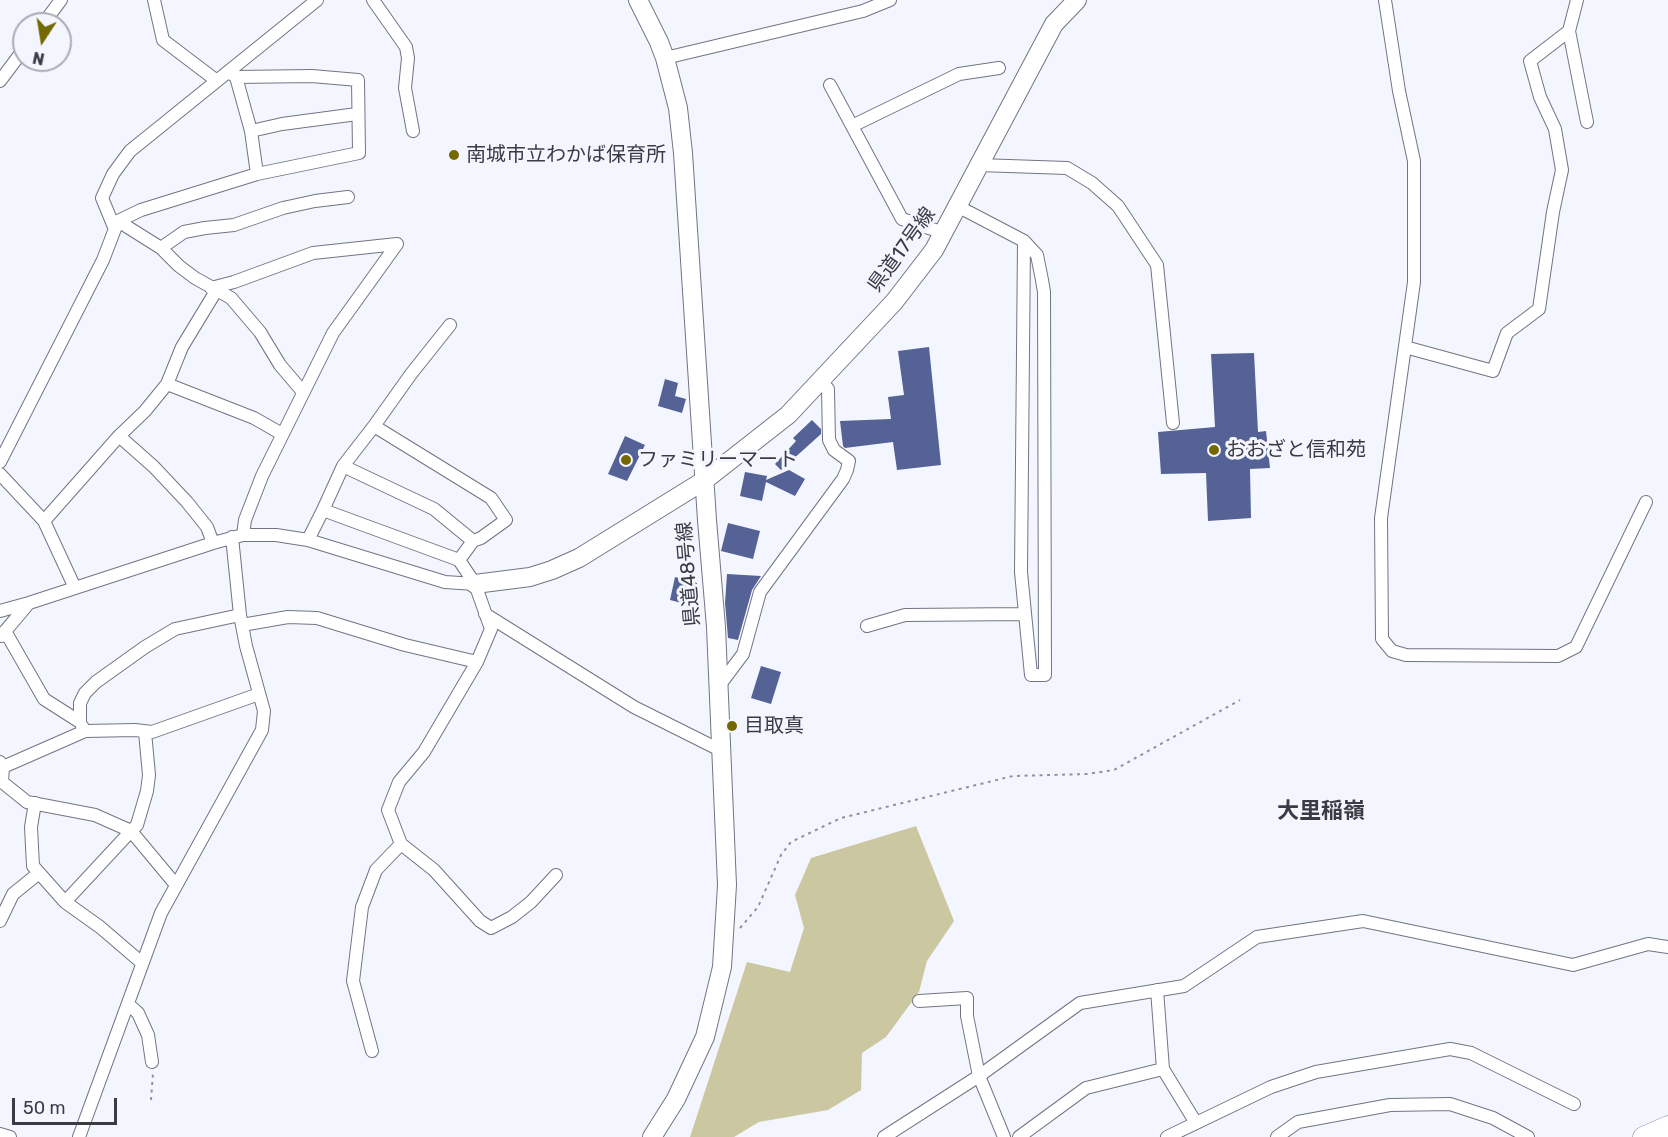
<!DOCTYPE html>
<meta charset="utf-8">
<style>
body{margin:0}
#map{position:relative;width:1668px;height:1137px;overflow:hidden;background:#f4f6ff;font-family:Rubik,sans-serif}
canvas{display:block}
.north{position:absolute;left:12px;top:12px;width:60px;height:60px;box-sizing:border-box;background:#f4f6ff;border:2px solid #aaacb3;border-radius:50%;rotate:192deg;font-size:16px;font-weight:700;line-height:24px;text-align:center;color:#3a3c41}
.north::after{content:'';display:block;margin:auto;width:21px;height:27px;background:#746900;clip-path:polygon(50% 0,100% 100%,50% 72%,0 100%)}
.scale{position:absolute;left:12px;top:1098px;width:105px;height:27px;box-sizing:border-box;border:3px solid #3a3c41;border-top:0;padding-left:8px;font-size:18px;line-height:21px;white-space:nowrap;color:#3a3c41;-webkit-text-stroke:4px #f4f6ff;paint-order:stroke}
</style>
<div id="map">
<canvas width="1668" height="1137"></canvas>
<div class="north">N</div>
<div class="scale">50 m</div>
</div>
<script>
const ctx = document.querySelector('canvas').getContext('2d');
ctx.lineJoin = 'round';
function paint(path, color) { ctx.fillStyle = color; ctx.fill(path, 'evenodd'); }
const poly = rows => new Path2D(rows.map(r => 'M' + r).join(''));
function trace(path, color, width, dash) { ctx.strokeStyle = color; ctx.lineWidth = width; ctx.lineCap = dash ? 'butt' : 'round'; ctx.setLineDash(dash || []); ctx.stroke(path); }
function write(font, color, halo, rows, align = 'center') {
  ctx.font = font + ' Rubik,"Noto Sans JP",sans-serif'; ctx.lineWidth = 6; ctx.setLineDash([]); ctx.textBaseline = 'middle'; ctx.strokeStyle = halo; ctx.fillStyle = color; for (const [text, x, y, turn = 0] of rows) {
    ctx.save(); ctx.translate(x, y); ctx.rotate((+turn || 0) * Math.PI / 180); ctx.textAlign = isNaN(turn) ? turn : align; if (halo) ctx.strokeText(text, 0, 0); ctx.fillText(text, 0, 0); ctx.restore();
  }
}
const green = poly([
 [916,826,954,921,927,961,919,992,886,1037,862,1053,861,1090,828,1110,759,1122,734,1137,690,1137,747,962,790,972,804,928,795,895,811,858]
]);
const building = poly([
 [929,347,941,465,897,470,893,442,845,448,843,446,840,421,891,419,888,397,904,395,898,351],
 [1254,353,1258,432,1266,431,1270,468,1250,469,1251,518,1208,521,1206,473,1161,474,1158,432,1215,427,1211,354],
 [665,379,678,383,675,396,686,399,682,413,658,406],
 [812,420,821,429,821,434,781,470,775,464,796,441,793,438],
 [625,436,645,445,627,481,608,474],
 [789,470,805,479,795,496,766,482,762,501,740,496,745,472,767,476,766,480],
 [728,523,760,531,753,559,721,551],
 [727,574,761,576,752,590,738,640,728,638,725,603],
 [675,577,697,583,695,593,699,596,697,607,670,600],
 [761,666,781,672,771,704,751,698]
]);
const path = poly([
 [740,928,758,907,781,855,791,842,841,818,1013,776,1087,774,1114,770,1240,700],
 [151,1100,153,1073]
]);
const street = poly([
 [154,0,163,40,217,81],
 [373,0,406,47,408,58,405,88,413,131],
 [1385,0,1399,91,1414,161,1414,282,1381,518,1382,639,1392,651,1406,655,1558,656,1576,647,1646,502],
 [43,24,61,0],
 [1569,31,1587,122],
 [665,58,863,11,890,0],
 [236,77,251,131,257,174],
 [0,81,24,49],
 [830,85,902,219,944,233],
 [852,126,959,74,999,68],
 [251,131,282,124,357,114],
 [979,165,1067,168,1092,183,1118,206,1157,265,1173,423],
 [959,207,1024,241,1037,255,1042,280,1044,292,1045,675,1031,675,1021,572,1024,241],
 [118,221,141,210,257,174,359,153,358,80,312,76,236,77,229,72],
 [114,227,102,198,113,174,130,151,317,0],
 [161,248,184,232,205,228,234,225,283,208,315,201,348,197],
 [211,288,234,282,313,253,397,244],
 [216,291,182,347,167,384,254,418,282,434],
 [1405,347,1493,371,1507,333,1539,309,1553,212,1562,170,1555,129,1540,97,1530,61,1569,31,1577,0],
 [167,384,145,411,119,436,154,467,187,502,207,527,213,543],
 [374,426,411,374,450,325],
 [0,462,103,260,118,221,161,248,179,266,195,278,231,298,260,332,280,365,303,392],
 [343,466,374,426,491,498,506,520,481,538,473,541],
 [0,474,44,521,119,436],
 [44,521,75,588],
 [243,535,245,520,262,476,333,333,397,244],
 [308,540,323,510],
 [0,611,29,603,213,543,243,535,276,535,308,540,445,582,475,584],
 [485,614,634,707,722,751],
 [242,625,288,617,317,618,405,645,477,662],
 [867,626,905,615,1025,614],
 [5,631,44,699,80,722,80,703,85,693,96,682,145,647,175,629,240,615],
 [1,636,29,603],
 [719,686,743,654,760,592,843,479,847,470,849,461,834,450,829,440,828,389,820,380],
 [85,731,135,730,152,732,259,694],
 [0,762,3,767,85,731,82,726],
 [3,767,2,782,27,802,95,815,131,831,137,825,147,791,149,775,145,732],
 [35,803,31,827,33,866,65,902],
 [401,844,434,870,480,921,491,928,512,917,531,902,556,875],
 [0,921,13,894,39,873],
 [142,963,100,927,65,902,131,831,176,885],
 [1157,990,1163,1069,1196,1123],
 [129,1005,138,1013,148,1035,152,1062],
 [372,1051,353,981,362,907,376,870,401,844,388,810,399,782,424,752,477,662,491,629,475,584,459,560,323,510,343,466,434,509,473,541,459,560],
 [0,1134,10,1137],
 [79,1137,161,913,262,730,264,711,246,646,240,615,232,537],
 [884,1137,979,1076,967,1016,967,998,919,1001],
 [1004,1137,979,1076,1080,1003,1184,986,1257,937,1363,921,1573,965,1648,944,1668,947],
 [1019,1137,1086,1088,1163,1069],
 [1167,1137,1271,1087,1316,1072,1450,1049,1471,1053,1574,1104],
 [1277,1137,1298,1122,1390,1105,1450,1104,1493,1118,1528,1137]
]);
const secondary = poly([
 [638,0,659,42,665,58,678,108,683,153,707,520,716,627,727,885,722,967,705,1037,676,1099,652,1137],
 [475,584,530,577,552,570,579,558,705,480,788,415,894,302,934,250,1054,24,1077,0]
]);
const primary = poly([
 [1643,1137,1668,1126]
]);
const markers = [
 [454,155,6,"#746900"],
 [1214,450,6,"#746900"],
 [626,460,6,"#746900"],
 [732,726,6,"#746900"]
];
const poiNames = [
 ["南城市立わかば保育所",466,155],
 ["おおざと信和苑",1226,450],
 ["ファミリーマート",638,460],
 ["目取真",744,726]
];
const streetNames = [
 ["県道17号線",902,250,-54],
 ["県道48号線",689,574,-95]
];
const quarterNames = [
 ["大里稲嶺",1321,812]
];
paint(green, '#cbc7a1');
paint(building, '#546295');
trace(street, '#717582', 14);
trace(secondary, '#717582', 20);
trace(primary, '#717582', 21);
trace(path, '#909299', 2, [3, 4.5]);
trace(street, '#fff', 12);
trace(secondary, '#fff', 18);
trace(primary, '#fff', 20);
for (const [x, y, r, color] of markers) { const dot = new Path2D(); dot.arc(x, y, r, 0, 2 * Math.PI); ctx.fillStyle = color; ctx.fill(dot); trace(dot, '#f4f6ff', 2); }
write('20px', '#3a3c41', '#f4f6ff', poiNames, 'left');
write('20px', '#3a3c41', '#f4f6ff', streetNames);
write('bold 22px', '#3a3c41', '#f4f6ff', quarterNames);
</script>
